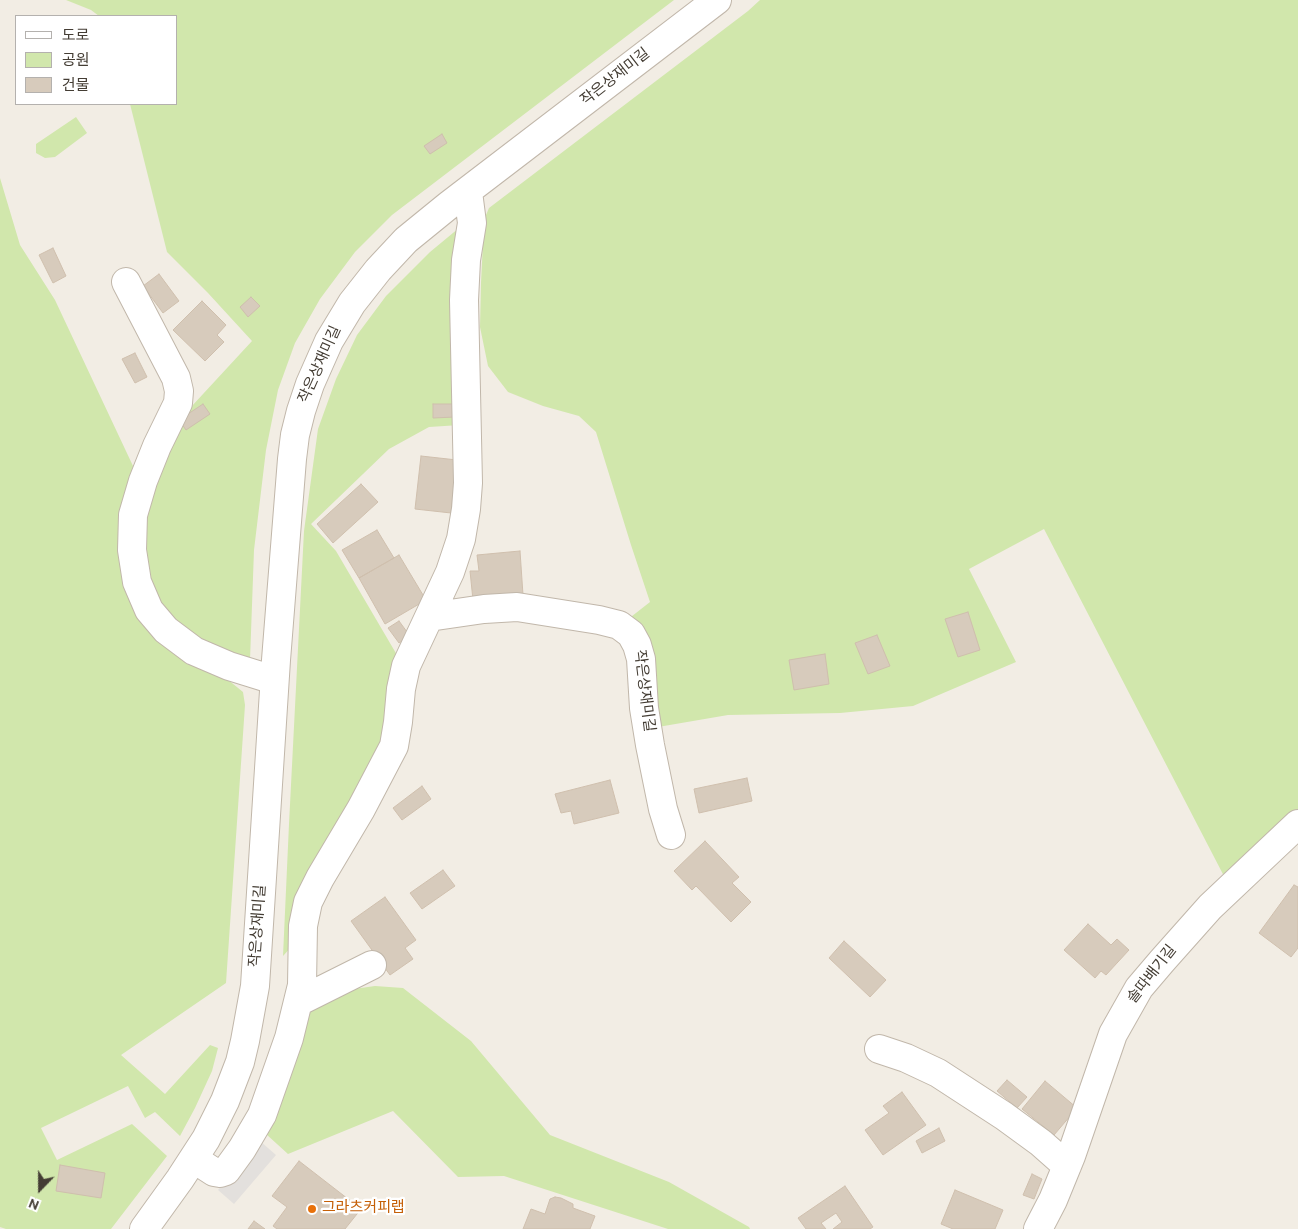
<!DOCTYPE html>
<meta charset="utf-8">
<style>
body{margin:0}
#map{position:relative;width:1298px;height:1229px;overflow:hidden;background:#f2ede4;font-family:Overpass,"Noto Sans KR",sans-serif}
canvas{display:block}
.legend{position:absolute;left:15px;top:15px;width:162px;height:90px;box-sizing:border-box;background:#fff;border:1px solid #b4b1ae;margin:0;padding:6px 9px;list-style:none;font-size:15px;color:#443d34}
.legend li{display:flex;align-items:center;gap:10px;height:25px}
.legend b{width:25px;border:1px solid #b4b1ae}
.north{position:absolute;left:15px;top:1164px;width:50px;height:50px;-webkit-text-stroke:4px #fff;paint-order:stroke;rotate:202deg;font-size:14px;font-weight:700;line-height:20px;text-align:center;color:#443d34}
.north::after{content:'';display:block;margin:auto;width:18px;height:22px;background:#443d34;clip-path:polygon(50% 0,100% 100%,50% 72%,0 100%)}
</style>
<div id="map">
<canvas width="1298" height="1229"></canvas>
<ul class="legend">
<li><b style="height:6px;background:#fff"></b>도로</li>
<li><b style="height:14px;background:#d1e7ac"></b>공원</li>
<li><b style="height:14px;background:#d7cbbc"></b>건물</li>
</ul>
<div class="north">N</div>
</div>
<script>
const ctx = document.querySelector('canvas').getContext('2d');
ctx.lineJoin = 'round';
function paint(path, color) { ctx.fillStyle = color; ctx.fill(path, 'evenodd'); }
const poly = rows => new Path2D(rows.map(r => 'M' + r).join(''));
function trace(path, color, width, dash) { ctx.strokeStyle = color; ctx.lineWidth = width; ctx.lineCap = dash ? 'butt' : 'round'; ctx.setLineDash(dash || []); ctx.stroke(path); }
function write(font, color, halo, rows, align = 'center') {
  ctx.font = font + ' Overpass,"Noto Sans KR",sans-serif'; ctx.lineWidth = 4.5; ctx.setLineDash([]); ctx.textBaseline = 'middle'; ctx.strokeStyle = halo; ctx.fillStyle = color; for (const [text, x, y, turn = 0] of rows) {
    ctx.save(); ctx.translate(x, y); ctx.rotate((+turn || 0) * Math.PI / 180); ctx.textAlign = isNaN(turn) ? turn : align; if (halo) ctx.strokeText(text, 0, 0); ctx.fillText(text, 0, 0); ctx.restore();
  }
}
const green = poly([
 [66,0,674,0,392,215,355,252,320,299,295,343,278,390,266,450,254,550,250,660,188,635,151,593,141,511,179,420,252,341,208,293,167,252,130,104,176,104,176,16,99,16,91,10],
 [760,0,1298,0,1298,814,1226,880,1044,529,969,569,1016,662,913,706,840,713,728,715,658,727,627,620,650,602,631,545,596,432,579,416,543,406,508,392,488,366,480,327,481,283,483,242,486,215,489,208,748,11],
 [76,117,87,133,55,157,45,158,36,153,36,144],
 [0,178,20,245,55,300,133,466,131,490,128,585,227,679,243,692,245,705,226,983,121,1055,165,1094,210,1045,218,1048,212,1071,195,1108,180,1136,155,1112,145,1118,128,1086,41,1128,57,1160,132,1124,167,1156,111,1229,6,1229,0,1227],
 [459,228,460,425,429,427,389,449,311,524,336,551,397,655,392,729,293,945,283,956,289,824,304,531,318,429,336,379,357,335,386,296,430,252],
 [375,986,403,988,471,1041,550,1135,669,1182,749,1227,750,1229,668,1229,504,1176,458,1177,393,1111,288,1154,266,1134,305,1013,347,990]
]);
const parking = poly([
 [260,1141,276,1155,234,1204,218,1190]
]);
const building = poly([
 [442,134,447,143,430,154,424,146,442,134],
 [53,248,66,276,53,283,39,255,53,248],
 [159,274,179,301,163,313,143,286,159,274],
 [251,297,260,306,248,317,240,307,251,297],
 [202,301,226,325,217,335,224,342,205,361,173,330,202,301],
 [135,353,147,377,135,383,122,359,135,353],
 [203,404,210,414,186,430,179,420,203,404],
 [433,404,455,404,455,417,433,418,433,404],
 [421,456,457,460,451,513,415,509,421,456],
 [361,484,378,502,333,543,317,524,361,484],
 [377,530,394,558,359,578,342,550,377,530],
 [520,551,523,595,473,600,470,571,479,571,477,555,520,551],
 [399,555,426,600,385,624,359,578,399,555],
 [968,612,980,650,958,657,945,619,968,612],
 [399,621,410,636,399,643,388,628,399,621],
 [877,635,890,666,868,674,855,643,877,635],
 [825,654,829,684,794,690,789,660,825,654],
 [747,778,752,801,699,813,694,789,747,778],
 [610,780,619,813,574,824,571,811,561,813,555,794,610,780],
 [422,786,431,799,402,820,393,808,422,786],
 [705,841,739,877,732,883,751,902,731,922,696,886,692,890,674,871,705,841],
 [443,870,455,886,422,909,410,893,443,870],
 [1294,885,1298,887,1298,948,1291,957,1259,933,1294,885],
 [385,897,416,940,405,948,413,959,390,975,351,921,385,897],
 [1088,924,1111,945,1117,939,1129,950,1106,975,1101,971,1095,978,1064,950,1088,924],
 [844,941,886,980,870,997,829,958,844,941],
 [1007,1080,1027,1097,1017,1108,997,1091,1007,1080],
 [1045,1081,1077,1108,1054,1135,1022,1109,1045,1081],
 [902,1092,926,1125,883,1155,865,1130,889,1113,883,1106,902,1092],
 [939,1128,945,1141,922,1153,916,1141,939,1128],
 [299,1161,361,1209,345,1229,277,1229,273,1226,287,1207,272,1196,299,1161],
 [60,1165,105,1173,101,1198,56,1191,60,1165],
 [1032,1174,1042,1179,1034,1199,1023,1195,1032,1174],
 [845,1186,873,1227,870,1229,833,1229,842,1222,836,1213,821,1223,826,1229,806,1229,798,1218,845,1186],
 [955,1190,1003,1210,995,1229,953,1229,941,1224,955,1190],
 [555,1197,561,1198,573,1204,573,1208,595,1216,590,1229,523,1229,531,1209,545,1214,550,1199,555,1197],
 [254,1221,265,1229,248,1229,254,1221]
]);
const minor = poly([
 [126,282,176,378,179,391,178,403,157,446,143,481,133,515,132,550,137,582,149,610,166,630,194,651,229,666,274,680],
 [429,617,484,609,517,607,599,620,619,625,631,634,637,645,641,659,644,708,650,745,663,809,671,835],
 [298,1002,372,965],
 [879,1049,906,1058,938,1073,1004,1116,1041,1143,1067,1166],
 [194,1159,214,1172,220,1173,226,1171,242,1149,262,1115,289,1038,302,985,303,926,308,902,320,878,361,809,394,746,398,722,401,689,406,666,450,572,461,539,466,509,468,483,464,300,466,260,472,223,468,192],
 [144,1229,180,1179,206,1139,225,1101,240,1062,245,1041,255,986,276,660,292,459,295,435,301,411,310,384,329,341,352,303,378,270,406,240,449,205,717,0],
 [1038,1229,1053,1200,1071,1156,1113,1034,1139,988,1162,961,1210,907,1298,824]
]);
const markers = [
 [312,1209,5,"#e8710a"]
];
const streetNames = [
 ["작은상재미길",616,78,-38],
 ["작은상재미길",321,365,-66],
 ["작은상재미길",643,691,83],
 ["작은상재미길",259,926,-86],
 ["솔따배기길",1153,975,-52]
];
const foodNames = [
 ["그라츠커피랩",322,1209]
];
paint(green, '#d1e7ac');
paint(parking, '#e3e0dd');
paint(building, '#d7cbbc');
trace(building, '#cfbfad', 1);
trace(minor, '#c1b7aa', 30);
trace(minor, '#fff', 28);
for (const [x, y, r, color] of markers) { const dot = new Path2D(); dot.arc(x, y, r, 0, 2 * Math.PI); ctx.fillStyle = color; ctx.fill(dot); trace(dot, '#fff', 2); }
write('15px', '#443d34', '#fff', streetNames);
write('15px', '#c56008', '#fff', foodNames, 'left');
</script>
